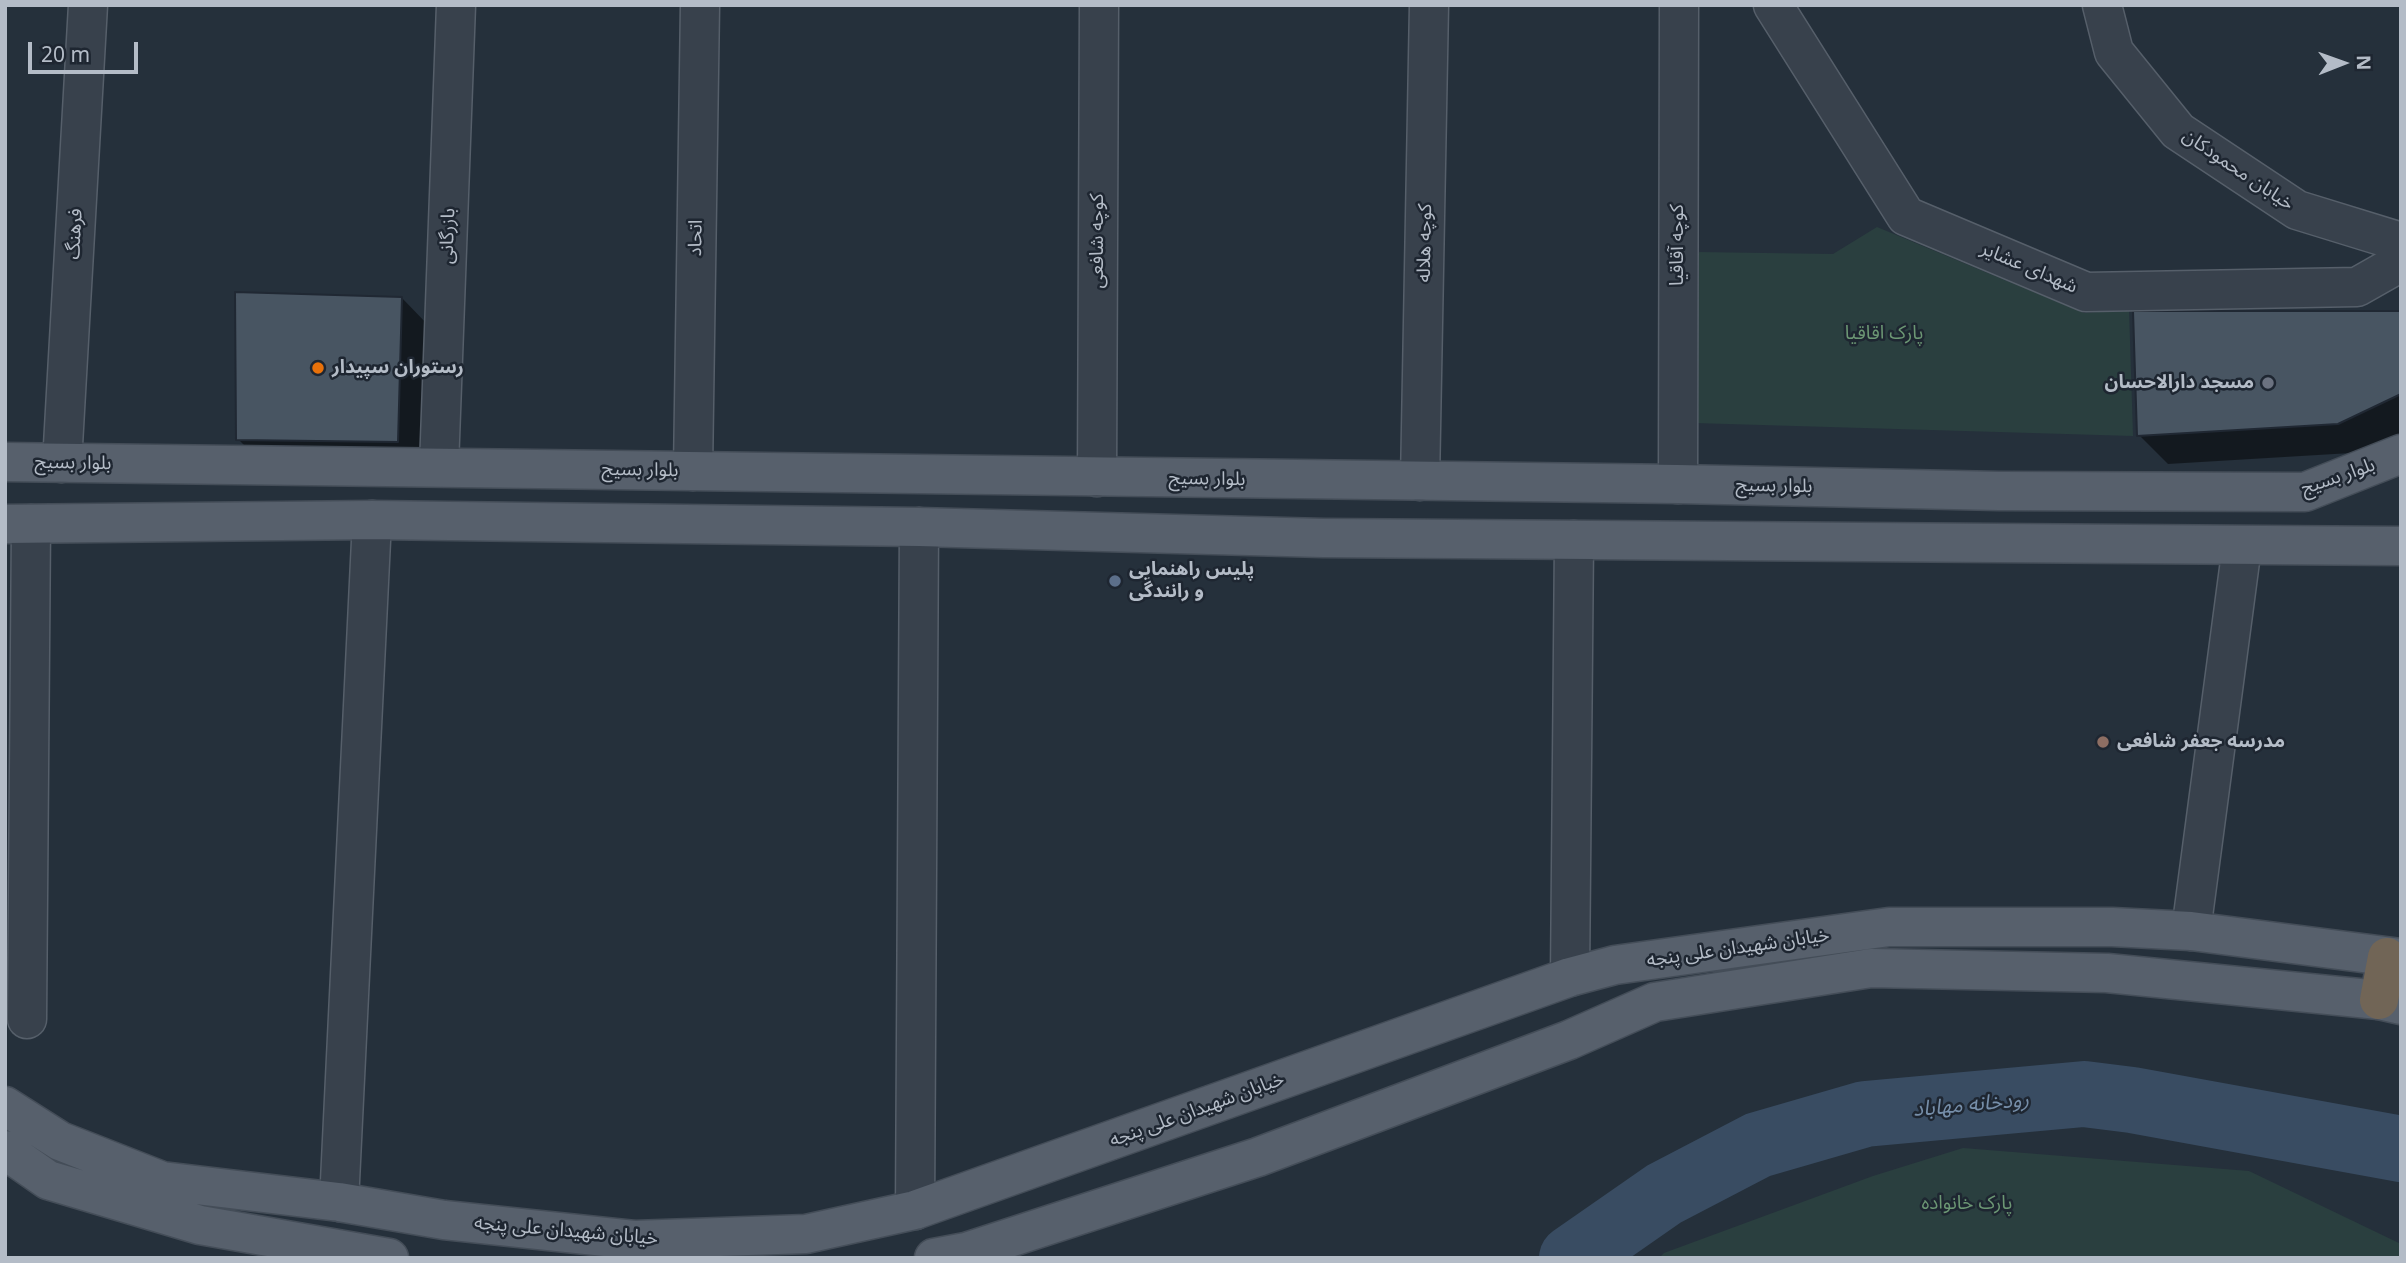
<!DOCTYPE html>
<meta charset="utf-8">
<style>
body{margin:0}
#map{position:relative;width:2406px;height:1263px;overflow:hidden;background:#25303b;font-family:"Noto Sans",sans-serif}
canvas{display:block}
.frame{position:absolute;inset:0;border:7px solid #b4bcc7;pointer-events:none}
.north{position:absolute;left:2308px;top:28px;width:70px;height:70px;-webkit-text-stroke:5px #1e2631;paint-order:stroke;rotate:89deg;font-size:19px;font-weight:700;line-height:28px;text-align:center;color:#b4bcc7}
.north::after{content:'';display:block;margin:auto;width:24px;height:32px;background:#b4bcc7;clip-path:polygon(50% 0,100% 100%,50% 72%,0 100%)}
.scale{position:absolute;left:28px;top:42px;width:110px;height:32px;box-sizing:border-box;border:4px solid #b4bcc7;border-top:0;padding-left:9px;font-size:21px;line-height:24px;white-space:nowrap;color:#b4bcc7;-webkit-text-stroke:5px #1e2631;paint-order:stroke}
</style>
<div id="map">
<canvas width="2406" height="1263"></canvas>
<div class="frame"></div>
<div class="north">N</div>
<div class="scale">20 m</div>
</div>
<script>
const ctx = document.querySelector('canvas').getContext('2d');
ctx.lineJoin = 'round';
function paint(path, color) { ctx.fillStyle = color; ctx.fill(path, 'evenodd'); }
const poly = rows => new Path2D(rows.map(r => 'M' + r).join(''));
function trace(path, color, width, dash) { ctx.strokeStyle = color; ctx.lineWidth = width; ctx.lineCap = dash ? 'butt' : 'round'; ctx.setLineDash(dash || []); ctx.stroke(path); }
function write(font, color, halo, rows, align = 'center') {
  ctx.font = font + ' "Noto Sans","Noto Sans Arabic",sans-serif'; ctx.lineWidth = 5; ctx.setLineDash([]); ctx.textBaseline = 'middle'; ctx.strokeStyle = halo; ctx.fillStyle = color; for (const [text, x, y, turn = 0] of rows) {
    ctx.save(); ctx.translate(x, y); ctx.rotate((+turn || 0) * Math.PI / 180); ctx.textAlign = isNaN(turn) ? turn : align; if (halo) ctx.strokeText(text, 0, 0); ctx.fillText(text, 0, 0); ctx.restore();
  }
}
const green = poly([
 [1877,227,2084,313,2129,310,2133,436,1694,423,1697,252,1833,254],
 [1963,1148,2249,1171,2401,1244,2401,1258,1659,1258,1664,1253,1873,1176]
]);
const shadow = poly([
 [402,298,431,328,427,470,267,468,238,439],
 [2401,313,2401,437,2368,452,2168,464,2139,435]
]);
const river = poly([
 [1572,1258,1664,1194,1758,1145,1865,1114,2084,1094,2132,1100,2401,1149]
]);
const building = poly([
 [235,292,402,297,398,442,236,440,235,292],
 [2133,311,2401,311,2401,394,2338,424,2137,436,2133,311]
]);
const minor = poly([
 [1773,5,1906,216,2086,292,2357,287,2401,262],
 [2102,5,2114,52,2178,131,2297,210,2401,242],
 [62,463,88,5],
 [439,466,456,5],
 [693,471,700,5],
 [1097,477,1099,5],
 [1420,481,1429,5],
 [1678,484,1679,5],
 [2191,931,2242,546],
 [1570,977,1574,540],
 [27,1019,31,524],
 [339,1202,372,520],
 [915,1210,919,527]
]);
const major = poly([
 [5,462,1678,484,1999,491,2305,492,2401,454],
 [5,524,372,520,919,527,1323,538,2401,546],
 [5,1106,60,1141,162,1181,339,1202,444,1220,634,1240,806,1234,915,1210,1570,977,1615,965,1889,927,2112,927,2191,931,2401,958],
 [5,1150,48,1180,200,1225,389,1258],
 [934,1258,966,1252,1258,1157,1569,1040,1655,1002,1871,968,2107,973,2379,1000,2401,1005]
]);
const highway = poly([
 [2379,1000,2387,957]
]);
const markers = [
 [318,368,7,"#e8710a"],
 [2268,383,7,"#6b7280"],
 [1115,581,7,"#5c6f8a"],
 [2103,742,7,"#8d6e63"]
];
const streetNames = [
 ["خیابان محمودکان",2238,170,34],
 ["فرهنگ",75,234,-87],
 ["بازرگانی",448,236,-88],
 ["اتحاد",696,238,-89],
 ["کوچه شافعی",1098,241,-90],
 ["کوچه هلاله",1425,243,-89],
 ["کوچه آقاقیا",1678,245,-90],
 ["شهدای عشایر",2029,268,23],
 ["بلوار بسیج",73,463,1],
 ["بلوار بسیج",640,470,1],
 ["بلوار بسیج",2338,477,-19],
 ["بلوار بسیج",1207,479,1],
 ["بلوار بسیج",1774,486,1],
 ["خیابان شهیدان علی پنجه",1738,948,-8],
 ["خیابان شهیدان علی پنجه",1197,1110,-20],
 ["خیابان شهیدان علی پنجه",566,1231,5]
];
const parkNames = [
 ["پارک اقاقیا",1884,334],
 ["پارک خانواده",1967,1204]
];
const poiNames = [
 ["رستوران سپیدار",332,368],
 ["مسجد دارالاحسان",2254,383,"right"],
 ["پلیس راهنمایی",1129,570],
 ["و رانندگی",1129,592],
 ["مدرسه جعفر شافعی",2117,742]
];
const waterNames = [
 ["رودخانه مهاباد",1971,1105,-5]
];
paint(green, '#2a3f3f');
paint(shadow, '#0007');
trace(river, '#394c62', 66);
paint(building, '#485562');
trace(building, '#202833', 2);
trace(minor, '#565f6a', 41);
trace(major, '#444d58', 41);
trace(highway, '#444c57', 41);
trace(minor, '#38414c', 38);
trace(major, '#57606c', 38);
trace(highway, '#716556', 38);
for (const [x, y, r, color] of markers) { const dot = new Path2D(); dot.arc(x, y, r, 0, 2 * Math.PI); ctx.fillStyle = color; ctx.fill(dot); trace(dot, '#1e2631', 2.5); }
write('19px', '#b4bcc7', '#1e2631', streetNames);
write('19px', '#6c9774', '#1e2631', parkNames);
write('bold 19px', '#b4bcc7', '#1e2631', poiNames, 'left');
write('italic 21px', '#768ea9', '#1e2631', waterNames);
</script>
